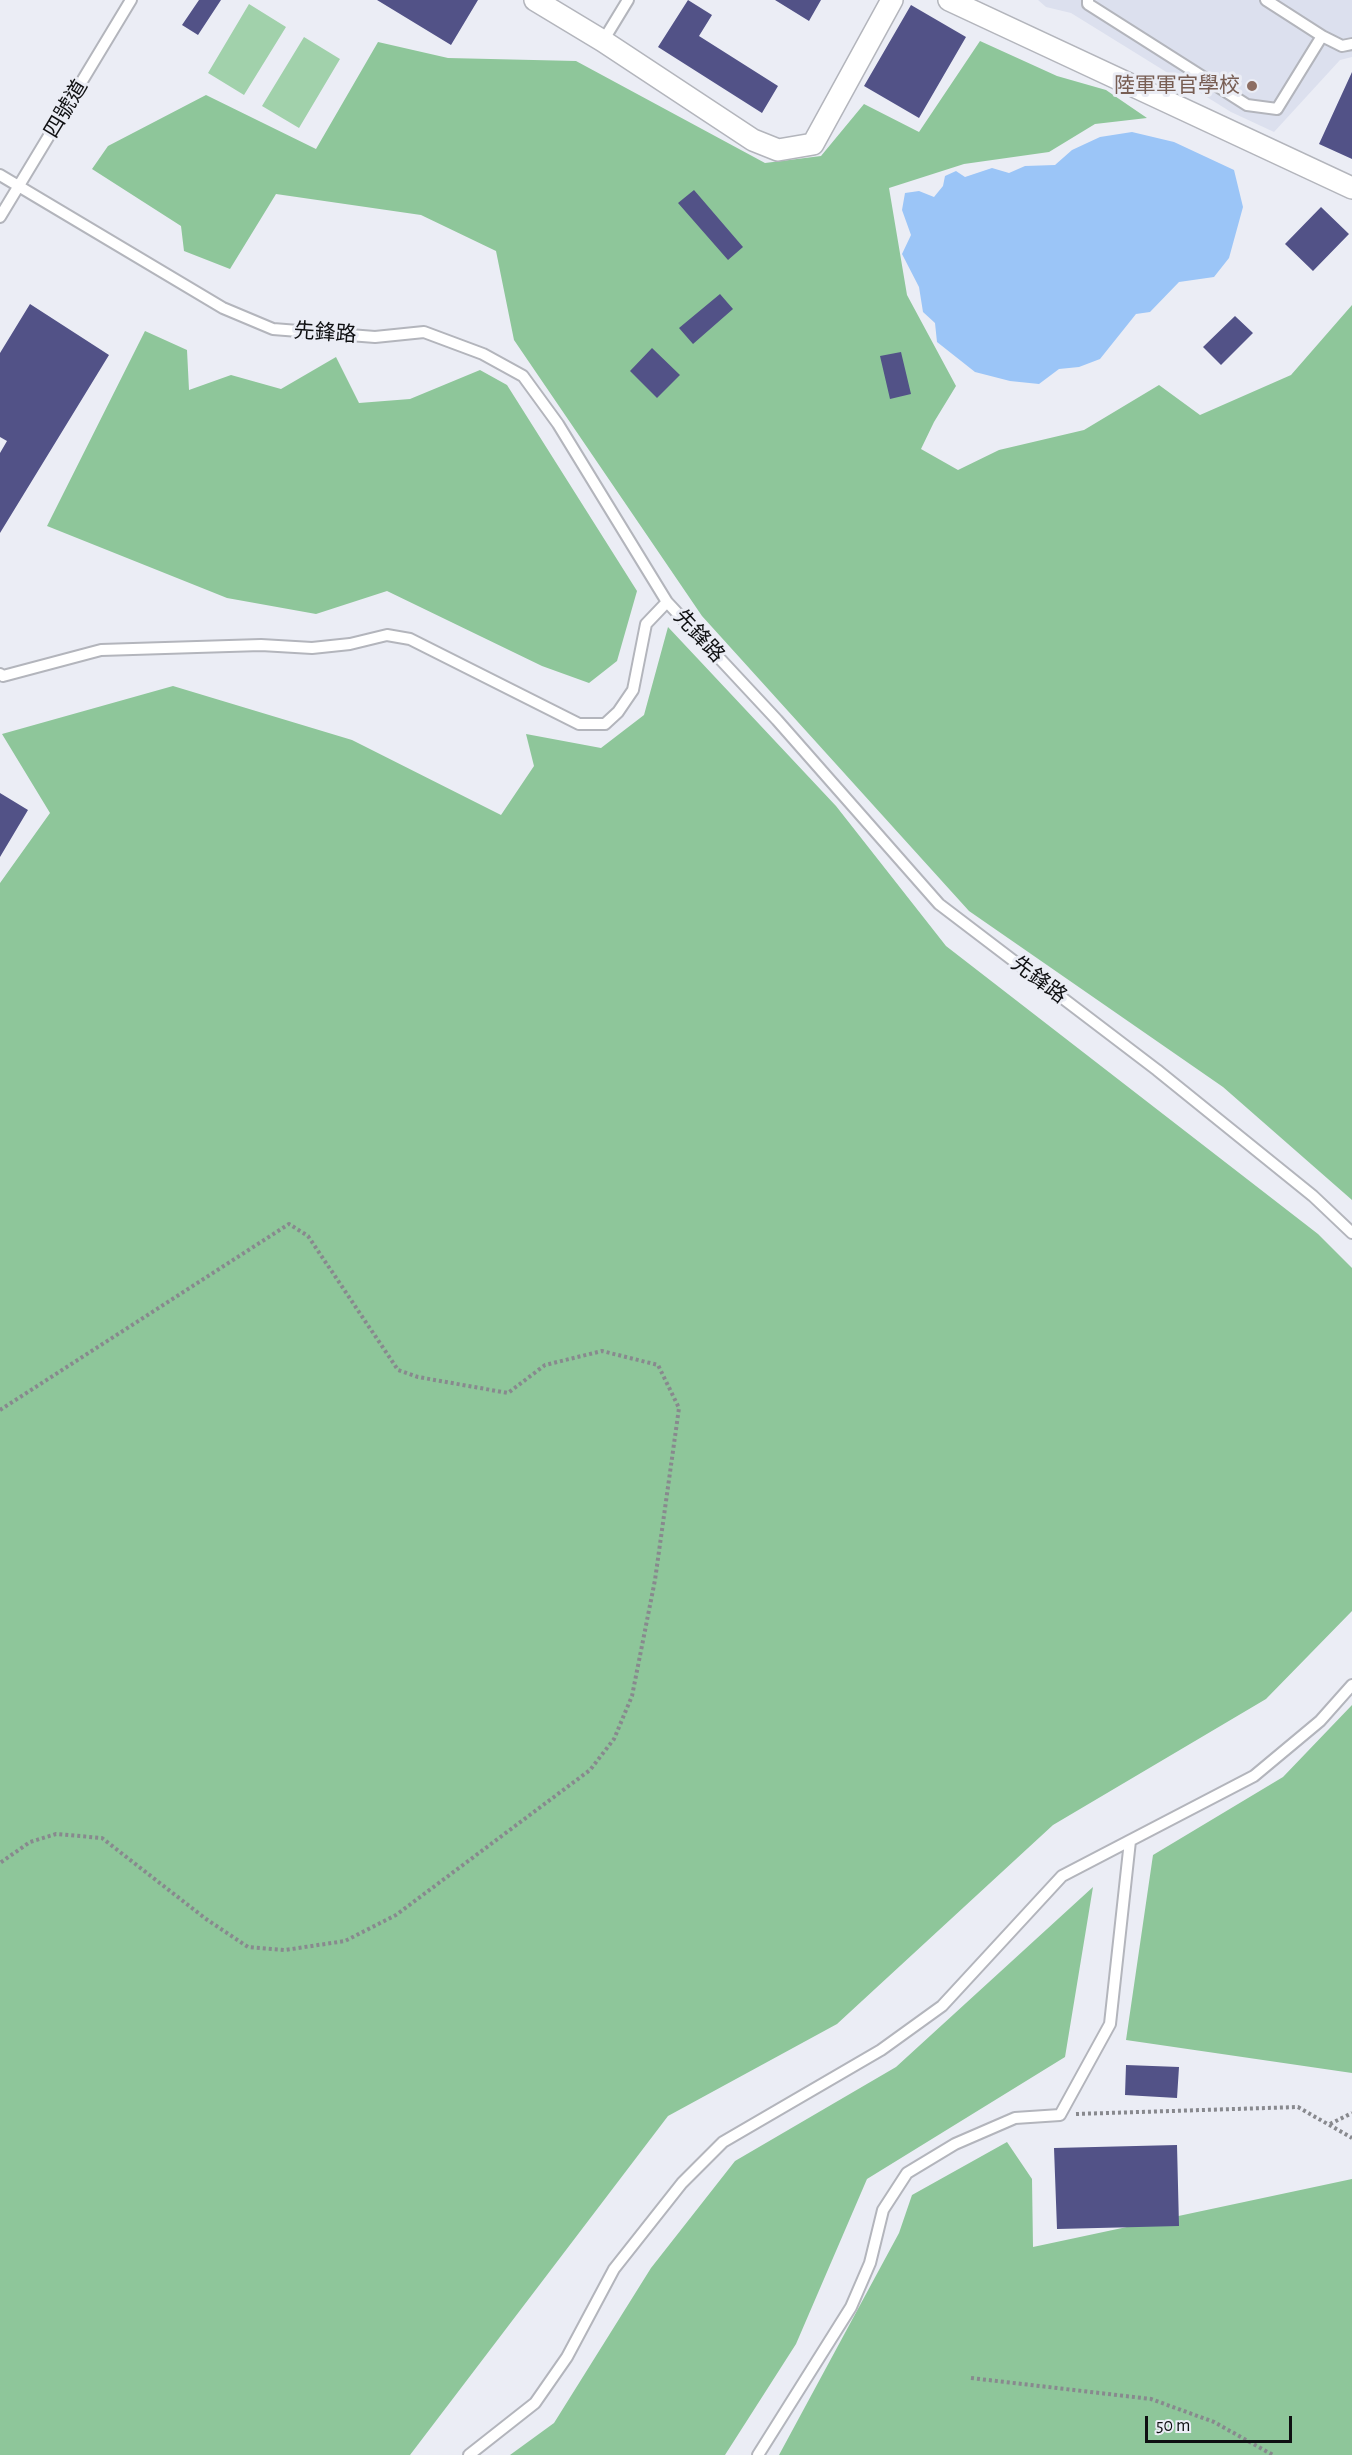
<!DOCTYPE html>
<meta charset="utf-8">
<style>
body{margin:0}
#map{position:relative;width:1352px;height:2455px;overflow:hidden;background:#ebedf5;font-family:"Alegreya Sans",sans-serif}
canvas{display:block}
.scale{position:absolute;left:1145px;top:2416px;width:147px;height:27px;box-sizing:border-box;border:3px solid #0f1012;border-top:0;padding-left:8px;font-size:18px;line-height:21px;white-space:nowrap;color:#0f1012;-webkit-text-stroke:4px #ebedf5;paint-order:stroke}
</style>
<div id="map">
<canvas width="1352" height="2455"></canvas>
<div class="scale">50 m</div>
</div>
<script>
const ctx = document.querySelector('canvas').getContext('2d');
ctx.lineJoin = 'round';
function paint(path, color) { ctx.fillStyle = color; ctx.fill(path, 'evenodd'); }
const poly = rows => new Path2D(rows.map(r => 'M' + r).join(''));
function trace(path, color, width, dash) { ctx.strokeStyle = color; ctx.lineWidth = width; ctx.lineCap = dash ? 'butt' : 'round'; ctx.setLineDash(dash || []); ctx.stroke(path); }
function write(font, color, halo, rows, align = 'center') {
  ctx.font = font + ' "Alegreya Sans","Noto Sans TC",sans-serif'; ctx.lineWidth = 6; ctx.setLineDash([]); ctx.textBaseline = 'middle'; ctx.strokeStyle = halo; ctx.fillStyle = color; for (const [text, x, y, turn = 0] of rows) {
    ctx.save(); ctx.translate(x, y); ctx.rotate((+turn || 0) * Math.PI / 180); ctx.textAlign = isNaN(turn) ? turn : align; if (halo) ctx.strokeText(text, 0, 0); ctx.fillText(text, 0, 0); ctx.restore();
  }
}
const built = poly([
 [1038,0,1352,0,1352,57,1340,60,1274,132,1231,112,1071,13,1046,7]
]);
const green = poly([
 [249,4,286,27,244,95,208,73],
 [304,37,340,59,299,128,262,106]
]);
const forest = poly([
 [980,41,1057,76,1106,90,1147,118,1095,124,1049,152,964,164,889,188,907,295,956,386,934,422,921,449,958,470,999,450,1084,430,1159,385,1200,415,1291,375,1352,305,1352,1200,1223,1087,969,911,702,616,514,340,496,251,421,215,276,194,230,269,184,251,181,226,92,169,108,146,206,95,316,149,378,42,448,58,576,61,765,163,821,156,864,104,919,132],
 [145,331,187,350,189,390,231,375,281,389,336,357,359,403,410,399,480,370,507,385,637,591,617,661,589,683,542,666,387,591,316,614,227,598,47,526],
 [668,627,836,806,946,946,1318,1234,1352,1268,1352,1611,1266,1699,1053,1825,837,2024,668,2116,410,2455,0,2455,0,883,50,813,2,734,173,686,352,740,501,815,534,766,526,734,601,748,644,715],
 [1352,1705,1352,2073,1126,2040,1153,1855,1283,1777],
 [1093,1887,1065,2057,867,2179,796,2344,725,2455,510,2455,554,2423,651,2268,735,2161,896,2067],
 [1007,2142,1032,2179,1033,2247,1352,2179,1352,2455,779,2455,899,2233,912,2195]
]);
const water = poly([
 [1132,132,1174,142,1234,170,1243,207,1229,258,1214,277,1179,282,1150,312,1136,314,1100,359,1079,367,1059,369,1039,384,1010,381,975,372,937,342,935,323,923,312,919,287,902,254,911,235,902,210,905,193,919,191,934,197,943,186,945,176,956,171,965,177,992,168,1009,173,1025,166,1055,165,1072,150,1100,137]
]);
const building = poly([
 [199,0,221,0,198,35,182,25],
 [377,0,478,0,451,45],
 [688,0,712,15,699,36,778,86,762,113,658,47],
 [775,0,821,0,809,21],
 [911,5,966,37,919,118,864,86],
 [1352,72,1352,159,1319,144],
 [694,190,743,247,728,260,678,203],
 [1321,207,1349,234,1313,271,1285,244],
 [720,294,733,309,693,344,679,328],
 [30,304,109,355,0,533,0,453,7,441,0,437,0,353],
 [1235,316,1253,333,1221,365,1203,347],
 [652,348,680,375,657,398,630,371],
 [901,352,911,394,890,399,880,356],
 [0,793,28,810,0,857],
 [1126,2065,1179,2067,1177,2098,1125,2095],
 [1177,2145,1179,2226,1057,2229,1054,2148]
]);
const path = poly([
 [0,1410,289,1224,308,1236,398,1370,418,1377,508,1393,545,1365,602,1351,658,1365,679,1408,655,1580,632,1696,614,1739,590,1770,396,1915,345,1941,285,1950,248,1947,206,1919,102,1838,56,1834,30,1842,0,1863],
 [1076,2114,1298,2107,1352,2138],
 [1330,2124,1352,2113],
 [971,2378,1151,2399,1214,2422,1273,2455]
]);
const lane = poly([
 [1088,0,1088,4,1247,105,1277,109,1322,36,1342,46,1352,44],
 [1266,0,1322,36],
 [603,41,628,0],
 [0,175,223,308,273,329,375,337,424,332,483,354,523,376,558,424,667,602,777,720,939,904,1157,1070,1313,1196,1352,1233],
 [0,217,131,0],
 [0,674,3,676,101,650,261,645,312,648,350,644,387,635,410,639,579,724,605,724,618,712,633,690,646,624,667,602],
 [469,2455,535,2403,567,2357,614,2269,682,2183,723,2142,881,2050,942,2006,1062,1876,1254,1776,1320,1721,1352,1685],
 [758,2455,851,2307,870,2263,883,2210,907,2173,955,2144,1015,2118,1060,2115,1110,2024,1130,1841]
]);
const street = poly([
 [535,0,603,41,753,140,778,150,813,144,892,0],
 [949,0,1352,188]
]);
const markers = [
 [1252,86,6,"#8d6e63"]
];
const educationNames = [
 ["陸軍軍官學校",1240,86]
];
const streetNames = [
 ["四號道",66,109,-59],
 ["先鋒路",325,333,4],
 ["先鋒路",699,636,47],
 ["先鋒路",1039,980,37]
];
paint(built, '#dce0ee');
paint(green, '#a1d1ab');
paint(forest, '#8ec69a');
paint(water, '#9bc5f7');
paint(building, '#525287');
trace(lane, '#b3b5bc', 14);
trace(street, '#b3b5bc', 24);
trace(path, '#88898e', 4, [3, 3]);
trace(lane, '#fff', 10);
trace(street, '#fff', 21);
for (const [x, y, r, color] of markers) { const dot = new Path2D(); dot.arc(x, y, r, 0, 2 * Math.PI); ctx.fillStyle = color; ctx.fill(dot); trace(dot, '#ebedf5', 2); }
write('21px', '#785e54', '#ebedf5', educationNames, 'right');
write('21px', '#0f1012', '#ebedf5', streetNames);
</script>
